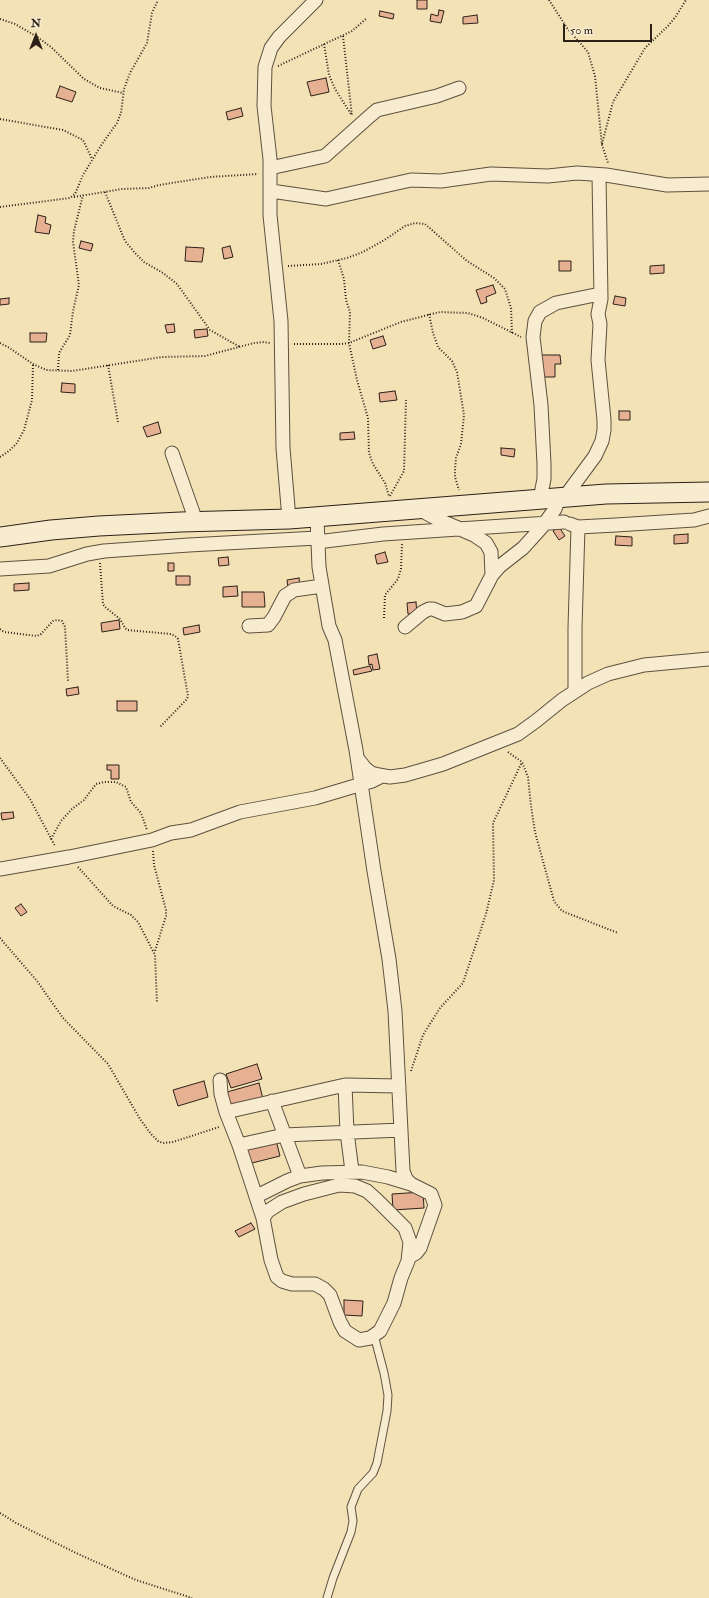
<!DOCTYPE html>
<style>
body{margin:0}
#map{position:relative;width:709px;height:1598px;overflow:hidden;background:#f2e2b5;font-family:"IM FELL Double Pica",serif}
canvas{display:block}
.north{position:absolute;left:16px;top:16px;width:40px;height:40px;-webkit-text-stroke:3px #f7eccf;paint-order:stroke;rotate:0deg;font-size:11px;font-weight:700;line-height:16px;text-align:center;color:#2c2019}
.north::after{content:'';display:block;margin:auto;width:14px;height:18px;background:#2c2019;clip-path:polygon(50% 0,100% 100%,50% 72%,0 100%)}
.scale{position:absolute;left:563px;top:24px;width:89px;height:18px;box-sizing:border-box;border:2px solid #2c2019;border-top:0;padding-left:5px;font-size:12px;line-height:14px;white-space:nowrap;color:#2c2019;-webkit-text-stroke:3px #f7eccf;paint-order:stroke}
</style>
<div id="map">
<canvas width="709" height="1598"></canvas>
<div class="north">N</div>
<div class="scale">50 m</div>
</div>
<script>
const ctx = document.querySelector('canvas').getContext('2d');
ctx.lineJoin = 'round';
function paint(path, color) { ctx.fillStyle = color; ctx.fill(path, 'evenodd'); }
const poly = rows => new Path2D(rows.map(r => 'M' + r).join(''));
function trace(path, color, width, dash) { ctx.strokeStyle = color; ctx.lineWidth = width; ctx.lineCap = dash ? 'butt' : 'round'; ctx.setLineDash(dash || []); ctx.stroke(path); }
const building = poly([
 [417,0,427,0,427,9,417,9,417,0],
 [439,10,444,11,441,23,430,21,431,14,438,16,439,10],
 [380,11,394,14,393,19,379,16,380,11],
 [477,15,478,23,463,24,463,17,477,15],
 [326,78,329,92,311,96,307,82,326,78],
 [60,86,76,92,72,102,56,97,60,86],
 [241,108,243,116,228,120,226,112,241,108],
 [38,215,46,217,45,223,51,225,49,234,35,232,38,215],
 [81,241,93,244,91,251,79,248,81,241],
 [230,246,233,257,224,259,222,248,230,246],
 [186,247,204,248,202,262,185,261,186,247],
 [559,261,571,261,571,271,559,271,559,261],
 [664,265,664,273,650,274,650,266,664,265],
 [493,285,496,293,486,297,487,302,481,304,476,290,493,285],
 [615,296,626,298,625,306,613,304,615,296],
 [9,298,9,304,0,305,0,299,9,298],
 [174,324,175,332,167,333,165,325,174,324],
 [207,329,208,336,195,338,194,330,207,329],
 [30,333,47,333,46,342,30,342,30,333],
 [383,336,386,345,373,349,370,340,383,336],
 [541,355,560,355,561,364,555,364,555,377,541,377,541,355],
 [62,383,75,384,75,393,61,392,62,383],
 [395,391,397,400,380,402,379,393,395,391],
 [619,411,630,411,630,420,619,420,619,411],
 [158,422,161,433,147,437,143,427,158,422],
 [354,432,355,439,340,440,340,433,354,432],
 [501,448,515,449,514,457,501,455,501,448],
 [559,527,565,536,559,540,553,531,559,527],
 [688,534,688,543,674,544,674,535,688,534],
 [616,536,632,537,632,546,615,545,616,536],
 [385,552,388,562,377,564,375,555,385,552],
 [228,557,229,565,219,566,218,558,228,557],
 [168,563,174,563,174,571,168,571,168,563],
 [176,576,190,576,190,585,176,585,176,576],
 [299,578,300,586,288,588,287,580,299,578],
 [29,583,29,590,14,591,14,584,29,583],
 [237,586,238,596,223,597,223,587,237,586],
 [242,592,264,592,265,607,242,607,242,592],
 [416,602,417,614,408,614,407,603,416,602],
 [119,620,120,629,102,632,101,623,119,620],
 [199,625,200,632,184,635,183,628,199,625],
 [377,654,380,669,373,670,372,664,369,665,368,656,377,654],
 [370,666,372,671,354,675,353,670,370,666],
 [78,687,79,694,67,696,66,689,78,687],
 [117,701,137,701,137,711,117,711,117,701],
 [107,765,119,765,119,779,111,779,111,770,107,770,107,765],
 [13,812,14,818,2,820,1,813,13,812],
 [21,904,27,912,21,916,15,908,21,904],
 [257,1064,262,1079,231,1088,226,1074,257,1064],
 [204,1081,208,1097,178,1106,173,1090,204,1081],
 [259,1083,263,1099,231,1107,227,1092,259,1083],
 [276,1140,280,1156,248,1164,244,1148,276,1140],
 [423,1192,424,1208,393,1210,392,1194,423,1192],
 [251,1223,255,1229,239,1237,235,1231,251,1223],
 [344,1300,363,1301,362,1316,344,1315,344,1300]
]);
const path = poly([
 [549,0,567,28,588,52,595,76,602,145,608,163],
 [0,19,15,24,36,36,51,47,84,79,100,88,123,93],
 [343,36,352,116],
 [324,44,329,75,335,89,351,114],
 [278,66,352,31,367,18],
 [0,119,63,130,83,140,92,159],
 [602,144,613,102,645,48,669,25,676,16,686,0],
 [105,192,125,241,135,253,144,262,163,273,177,284,210,330,240,347],
 [74,197,122,189,149,188,159,185,210,177,258,174],
 [0,207,70,198,75,194,83,175,102,144,117,123,121,113,124,89,130,73,147,43,152,13,158,0],
 [338,260,344,279,346,300,350,312,349,343,357,380,368,418,369,453,373,464,385,483,389,496],
 [288,266,321,264,347,258,363,252,386,239,405,226,415,223,425,224,467,261,494,278,505,289,511,308,512,333],
 [429,314,433,333,438,347,452,361,457,372,464,415,461,444,456,458,455,470,455,477,459,490],
 [0,343,8,347,33,364,46,370,72,371,162,357,205,356,254,343,264,342,270,343],
 [294,344,342,344,349,343,401,322,440,312,468,313,483,318,521,337],
 [108,365,118,422],
 [58,370,59,353,70,335,73,311,79,285,73,242,74,231,83,195],
 [0,457,9,451,17,443,24,430,32,400,33,365],
 [390,496,404,471,406,400],
 [100,563,103,604,105,607,120,619,125,628,127,630,171,634,175,636,178,639,188,696,187,699,160,727],
 [384,618,385,595,398,579,401,569,402,544],
 [0,629,4,632,37,636,41,634,53,621,57,620,62,621,65,627,68,681],
 [508,752,522,762,528,777,531,806,535,832,554,901,562,911,618,933],
 [0,758,30,799,55,846],
 [51,839,61,821,72,809,84,800,96,784,104,782,116,782,126,787,131,802,141,813,147,830],
 [153,851,154,865,166,910,166,916,155,951],
 [78,867,113,906,131,915,138,922,155,955,157,1003],
 [0,938,37,981,63,1018,108,1064,140,1119,151,1134,158,1141,163,1143,173,1142,219,1127],
 [411,1071,423,1035,440,1008,463,983,486,914,494,880,493,823,522,762],
 [0,1513,16,1523,76,1553,136,1580,192,1598]
]);
const lane = poly([
 [327,1598,333,1578,351,1532,353,1521,351,1507,358,1489,373,1473,377,1463,387,1411,388,1395,384,1373,374,1335]
]);
const street = poly([
 [270,168,325,156,371,115,377,110,437,96,459,88],
 [271,191,326,199,411,180,441,181,491,174,548,176,577,173,606,175,667,185,709,184],
 [172,453,196,521],
 [564,498,595,456,602,441,604,430,604,420,598,360,600,324,598,314,601,299,599,175],
 [540,499,544,479,544,464,541,405,533,337,535,321,540,312,556,303,600,294],
 [419,509,437,519,474,535,486,543,491,552,492,575],
 [317,518,319,567,329,626,335,640,356,750,374,871,389,959,395,1011,403,1171,406,1179,411,1184,431,1194,435,1205,420,1248,416,1253,409,1257],
 [289,519,283,448,281,321,270,215,270,159,264,106,265,67,271,48,279,37,316,0],
 [570,524,578,527,616,525,694,520,709,516],
 [317,542,383,534,564,522],
 [0,569,49,566,87,554,104,551,189,545,317,538],
 [249,626,268,625,274,617,285,596,294,590,322,586],
 [405,627,423,612,429,609,433,609,445,614,462,612,476,606,492,575,500,566,523,548,542,527,555,509,559,498],
 [575,691,575,628,578,527],
 [358,759,365,768,371,773,379,775,390,777,405,775,419,771,443,764,518,734,536,721,562,700,588,683,608,674,644,665,709,659],
 [0,869,69,857,152,840,171,833,191,830,240,812,315,798,372,781,382,776],
 [220,1080,221,1094,226,1112,239,1145,263,1218,271,1260,277,1277,282,1281,292,1284,315,1284,324,1289,330,1295,340,1322,345,1331,359,1340,370,1338,380,1331,394,1303,401,1278,408,1261,410,1242,405,1228,377,1200,367,1191,355,1186,339,1185,304,1194,282,1202,268,1211,263,1218],
 [345,1085,347,1132,352,1171],
 [272,1101,300,1176],
 [226,1112,345,1085,399,1086],
 [239,1145,284,1135,401,1130],
 [257,1196,287,1181,300,1176,322,1173,362,1172,388,1177,411,1184]
]);
const secondary = poly([
 [0,537,51,530,99,526,181,522,289,519,606,494,709,492]
]);
paint(building, '#e6b193');
trace(building, '#2c2019', 1);
trace(lane, '#5e5040', 9);
trace(street, '#5e5040', 15);
trace(secondary, '#2c2019', 21);
trace(path, '#2c2019', 2, [1, 2]);
trace(lane, '#f7eccf', 7);
trace(street, '#f7eccf', 13);
trace(secondary, '#f7eccf', 19);
</script>
